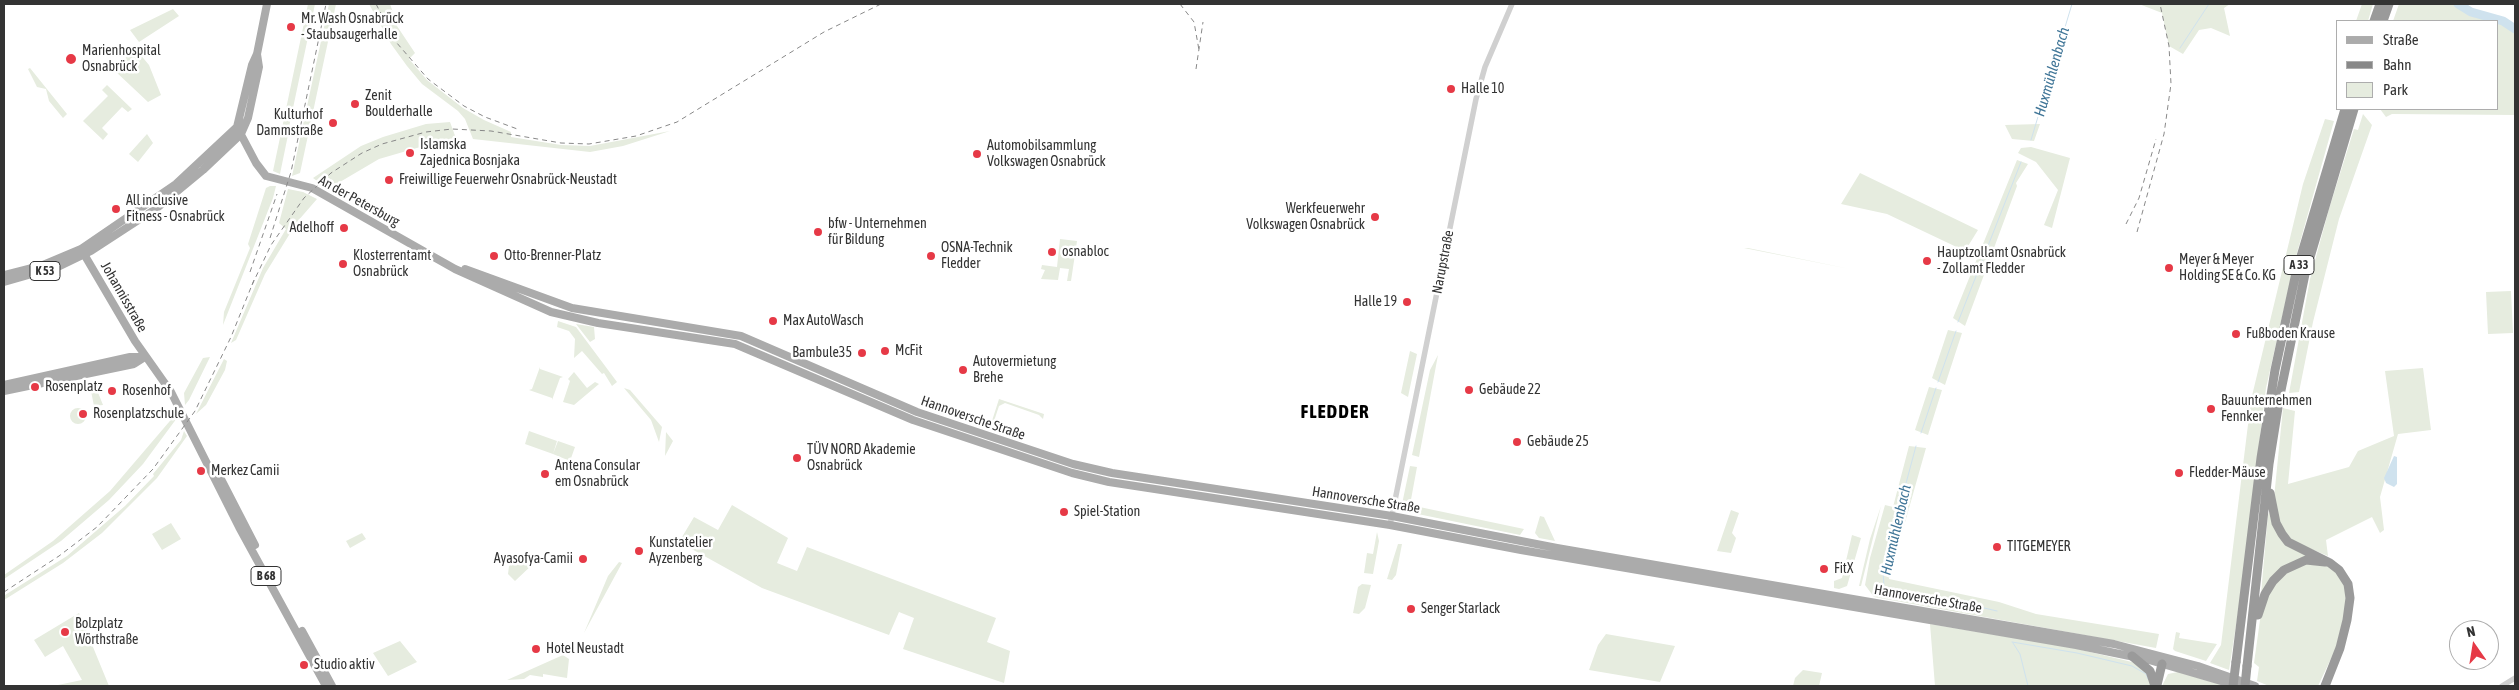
<!DOCTYPE html>
<meta charset="utf-8">
<style>
body{margin:0}
#map{position:relative;width:2519px;height:690px;overflow:hidden;background:#fff;font-family:"Asap Condensed",sans-serif}
canvas{display:block}
.frame{position:absolute;inset:0;border:5px solid #333;pointer-events:none}
.legend{position:absolute;left:2336px;top:20px;width:162px;height:90px;box-sizing:border-box;background:#fff;border:1px solid #adadad;margin:0;padding:6px 9px;list-style:none;font-size:15px;color:#333}
.legend li{display:flex;align-items:center;gap:10px;height:25px}
.legend b{width:25px;border:1px solid #adadad}
.north{position:absolute;left:2449px;top:620px;width:50px;height:50px;box-sizing:border-box;background:#fff;border:1px solid #adadad;border-radius:50%;rotate:347deg;font-size:14px;font-weight:700;line-height:20px;text-align:center;color:#333}
.north::after{content:'';display:block;margin:auto;width:18px;height:22px;background:#e63946;clip-path:polygon(50% 0,100% 100%,50% 72%,0 100%)}
</style>
<div id="map">
<canvas width="2519" height="690"></canvas>
<div class="frame"></div>
<ul class="legend">
<li><b style="height:6px;background:#ababab"></b>Straße</li>
<li><b style="height:6px;background:#888"></b>Bahn</li>
<li><b style="height:14px;background:#e6ecdf"></b>Park</li>
</ul>
<div class="north">N</div>
</div>
<script>
const ctx = document.querySelector('canvas').getContext('2d');
ctx.lineJoin = 'round';
function paint(path, color) { ctx.fillStyle = color; ctx.fill(path, 'evenodd'); }
const poly = rows => new Path2D(rows.map(r => 'M' + r).join(''));
function trace(path, color, width, dash) { ctx.strokeStyle = color; ctx.lineWidth = width; ctx.lineCap = dash ? 'butt' : 'round'; ctx.setLineDash(dash || []); ctx.stroke(path); }
function write(font, color, halo, rows, align = 'center') {
  ctx.font = font + ' "Asap Condensed",sans-serif'; ctx.lineWidth = 5; ctx.setLineDash([]); ctx.textBaseline = 'middle'; ctx.strokeStyle = halo; ctx.fillStyle = color; for (const [text, x, y, turn = 0] of rows) {
    ctx.save(); ctx.translate(x, y); ctx.rotate((+turn || 0) * Math.PI / 180); ctx.textAlign = isNaN(turn) ? turn : align; if (halo) ctx.strokeText(text, 0, 0); ctx.fillText(text, 0, 0); ctx.restore();
  }
}
const green = poly([
 [308,4,315,4,289,127,286,129,288,135,280,174,273,171],
 [329,4,336,4,300,173,292,176],
 [369,4,390,4,395,18,393,20,415,53,409,59,427,80,463,108,484,120,511,132,511,137,561,145,590,146,670,131,623,146,590,152,473,139,465,119,458,111,422,84,407,66,391,44],
 [2139,4,2230,4,2224,8,2230,36,2211,28,2199,30,2183,54,2169,46,2162,13],
 [2362,4,2373,4,2368,21,2356,21],
 [2399,4,2458,4,2471,12,2503,21,2515,29,2515,115,2392,114,2386,117,2380,109,2498,109,2498,21,2393,21],
 [173,9,179,16,139,42,130,30],
 [134,47,149,65,161,95,148,102,115,71],
 [30,68,67,114,63,118,49,101,46,89,37,87,28,69],
 [107,85,132,109,128,112,122,107,102,128,108,134,103,140,83,121,108,96,102,90],
 [2363,114,2372,125,2339,219,2313,322,2299,392,2289,393,2310,279,2329,209,2354,129,2358,130],
 [2325,119,2334,121,2295,260,2266,388,2240,600,2229,670,2210,663,2221,645,2251,400,2303,184],
 [450,122,457,141,434,143,379,159,328,189,313,178,361,146,383,137,426,124],
 [2040,124,2034,141,2012,139,2005,125],
 [147,134,153,143,138,162,129,154],
 [2031,147,2070,158,2052,228,2044,225,2058,190,2036,162,2018,153,2021,148],
 [2017,160,2028,164,2016,183,2017,186,1965,326,1953,318],
 [1860,173,1978,230,1965,251,1887,214,1841,204],
 [270,186,276,186,273,198,223,325,224,312,250,248,248,244,266,188],
 [288,189,303,192,317,199,297,222,265,274,236,340,231,343,263,268,286,229,279,223],
 [1060,239,1077,241,1071,281,1067,281,1069,269,1060,268,1058,280,1041,279,1045,270,1041,269,1042,265,1057,267],
 [1744,248,1748,248,1850,269],
 [2511,291,2513,333,2488,334,2486,292],
 [558,321,576,327,617,382,612,386,604,373,602,374,582,351,574,358,575,339,569,331,557,327],
 [576,324,594,327,595,339,590,342],
 [1948,330,1962,333,1945,385,1932,378],
 [1410,351,1417,354,1408,397,1401,393],
 [1438,355,1419,457,1412,455,1430,370],
 [210,357,189,400,185,405,184,393,203,358],
 [224,359,227,361,225,370,206,405,196,414],
 [540,367,540,369,563,377,560,378,552,400,552,398,529,390,532,389],
 [2423,368,2431,430,2398,434,2380,497,2384,530,2380,533,2372,517,2326,540,2328,556,2292,541,2285,533,2279,521,2274,498,2283,408,2295,411,2288,484,2349,467,2358,451,2394,436,2385,371],
 [574,372,587,388,595,382,599,384,574,405,563,402,570,381,568,379],
 [1929,387,1942,390,1928,435,1915,430],
 [624,388,630,390,662,427,659,442,651,420],
 [97,390,103,405,94,406,91,391],
 [999,399,1044,414,1043,419,1039,415,1005,403,999,406,993,424,991,424],
 '70 416a8 8 0 1 1 16 0a8 8 0 1 1-16 0Z',
 [175,415,177,418,174,422,143,464,109,500,61,541,4,579,4,575,53,541,110,491],
 [184,431,187,436,157,478,102,533,63,563,4,600,5,595,67,556,125,506,154,476,153,474,181,440],
 [529,431,557,441,553,454,525,444],
 [666,432,673,441,665,456],
 [558,441,575,447,570,461,553,454],
 [1909,446,1926,448,1889,579,1999,602,2036,614,2159,634,2156,648,1874,597,1865,585,1870,558,1885,505,1893,507],
 [1410,466,1417,467,1410,505,1524,529,1520,535,1408,512,1402,504],
 [732,505,788,538,777,563,797,571,807,547,996,618,987,642,1010,651,1004,683,903,649,914,618,899,612,889,635,762,588,679,542,694,517,718,530],
 [1881,506,1861,586,1859,586,1870,539],
 [2271,508,2282,534,2318,560,2284,570,2260,605,2268,515],
 [1731,510,1739,513,1732,533,1736,538,1731,553,1717,551],
 [1540,516,1544,517,1555,541,1539,538,1535,533],
 [171,523,181,539,162,550,152,534],
 [1377,532,1379,541,1373,574,1364,573,1367,553,1373,554],
 [362,533,366,539,350,548,346,541],
 [1852,535,1861,538,1847,586,1839,589,1834,588,1834,581,1842,578],
 [1398,544,1402,544,1396,575,1392,580,1387,579],
 [522,554,533,564,515,581,508,574,509,566],
 [619,562,622,563,584,633,608,576],
 [2306,562,2328,566,2336,571,2346,588,2346,608,2336,648,2318,686,2269,686,2257,681,2259,667,2254,663,2261,613,2266,597,2284,572],
 [1362,584,1371,585,1365,608,1359,614,1353,613,1358,587],
 [79,613,109,686,53,686,82,680,63,646,45,657,34,640],
 [1930,624,2069,647,2132,662,2145,669,2152,686,1935,686],
 [2176,632,2180,633,2179,638,2217,644,2206,661,2175,651,2173,649],
 [1606,634,1675,646,1660,682,1589,670,1598,645],
 [400,641,417,662,388,676,373,653],
 [563,655,569,659,567,678,543,674,543,677,530,675,524,679,507,680],
 [1803,670,1822,673,1819,686,1793,686,1795,678],
 [2178,672,2225,686,2162,686,2168,674]
]);
const water = poly([
 [2394,456,2397,457,2397,484,2394,487,2386,483,2384,478]
]);
const stream = poly([
 [2180,48,2209,4],
 [2031,140,2072,4],
 [1958,322,2021,162],
 [1938,382,1956,331],
 [1921,433,1936,388],
 [1916,446,1883,569,1884,588,1887,592,1894,594,1950,600,1997,611],
 [2012,642,2077,653,2132,666,2146,674,2148,679],
 [2013,643,2020,654,2028,686]
]);
const river = poly([
 [2458,4,2471,12,2503,21,2515,29]
]);
const minor = poly([
 [1390,525,1476,99,1485,67,1512,4],
 [2502,686,2515,678]
]);
const major = poly([
 [237,127,256,163,266,176,312,188,455,269,551,312,598,323,735,344,913,420,1072,473,1109,482,1390,525,1521,550,2076,645,2149,660,2238,686],
 [81,249,135,341,171,392,239,527,326,686],
 [465,269,572,308,741,336,917,412,1073,464,1112,473,1392,516,1557,548,2114,644,2198,666,2255,686],
 [4,275,43,265,81,249,176,184,237,127,252,65,257,54,267,4],
 [4,282,60,266,91,251,157,208,203,170,241,134,248,118,259,67,257,54],
 [4,385,130,357,145,357],
 [4,391,134,364,145,357],
 [221,479,255,545],
 [302,631,332,686]
]);
const highway = poly([
 [2374,21,2380,4],
 [2383,21,2389,4],
 [2270,493,2276,523,2282,534,2288,542,2330,563,2339,570,2348,584,2350,598,2347,620,2340,648,2325,686],
 [2258,615,2265,594,2273,581,2284,570,2306,560,2325,562],
 [2132,656,2150,671,2155,686],
 [2236,662,2261,458,2275,370,2296,273,2345,109],
 [2247,666,2269,464,2280,395,2305,274,2354,109],
 [2157,685,2162,664]
]);
const rail = poly([
 [376,4,396,42,428,79,464,106,485,117,520,130],
 [1180,4,1194,22,1199,50],
 [1196,69,1203,22],
 [2126,224,2139,198,2156,139],
 [2137,232,2164,134,2171,84,2169,46,2160,4],
 [270,238,291,172,326,4],
 [250,272,277,194],
 [252,285,271,245,304,198,331,173,362,153,382,144,426,132,452,129,491,131,561,143,589,144,636,136,677,122,824,32,881,4],
 [4,592,59,556,97,527,153,469,195,411,231,337,254,280]
]);
const highwayBridge = poly([
 [2233,686,2236,662],
 [2245,686,2247,666]
]);
const markers = [
 [291,27,5,"#e63946"],
 [71,59,6,"#e63946"],
 [1451,89,5,"#e63946"],
 [355,104,5,"#e63946"],
 [333,123,5,"#e63946"],
 [410,153,5,"#e63946"],
 [977,154,5,"#e63946"],
 [389,180,5,"#e63946"],
 [116,209,5,"#e63946"],
 [1375,217,5,"#e63946"],
 [344,228,5,"#e63946"],
 [818,232,5,"#e63946"],
 [1052,252,5,"#e63946"],
 [494,256,5,"#e63946"],
 [931,256,5,"#e63946"],
 [1927,261,5,"#e63946"],
 [343,264,5,"#e63946"],
 [2169,268,5,"#e63946"],
 [1407,302,5,"#e63946"],
 [773,321,5,"#e63946"],
 [2236,334,5,"#e63946"],
 [885,351,5,"#e63946"],
 [862,353,5,"#e63946"],
 [963,370,5,"#e63946"],
 [35,387,5,"#e63946"],
 [1469,390,5,"#e63946"],
 [112,391,5,"#e63946"],
 [2211,409,5,"#e63946"],
 [83,414,5,"#e63946"],
 [1517,442,5,"#e63946"],
 [797,458,5,"#e63946"],
 [201,471,5,"#e63946"],
 [2179,473,5,"#e63946"],
 [545,474,5,"#e63946"],
 [1064,512,5,"#e63946"],
 [1997,547,5,"#e63946"],
 [639,551,5,"#e63946"],
 [583,559,5,"#e63946"],
 [1824,569,5,"#e63946"],
 [1411,609,5,"#e63946"],
 [65,632,5,"#e63946"],
 [536,649,5,"#e63946"],
 [304,665,5,"#e63946"]
];
const shields = [
 [2299,265,30],
 [45,271,30],
 [266,576,30]
];
const shieldNames = [
 ["A 33",2299,265],
 ["K 53",45,271],
 ["B 68",266,576]
];
const poiNames = [
 ["Mr. Wash Osnabrück",301,19],
 ["- Staubsaugerhalle",301,35],
 ["Marienhospital",82,51],
 ["Osnabrück",82,67],
 ["Halle 10",1461,89],
 ["Zenit",365,96],
 ["Boulderhalle",365,112],
 ["Kulturhof",323,115,"right"],
 ["Dammstraße",323,131,"right"],
 ["Islamska",420,145],
 ["Zajednica Bosnjaka",420,161],
 ["Automobilsammlung",987,146],
 ["Volkswagen Osnabrück",987,162],
 ["Freiwillige Feuerwehr Osnabrück-Neustadt",399,180],
 ["All inclusive",126,201],
 ["Fitness - Osnabrück",126,217],
 ["Werkfeuerwehr",1365,209,"right"],
 ["Volkswagen Osnabrück",1365,225,"right"],
 ["bfw - Unternehmen",828,224],
 ["für Bildung",828,240],
 ["Adelhoff",334,228,"right"],
 ["OSNA-Technik",941,248],
 ["Fledder",941,264],
 ["osnabloc",1062,252],
 ["Hauptzollamt Osnabrück",1937,253],
 ["- Zollamt Fledder",1937,269],
 ["Klosterrentamt",353,256],
 ["Osnabrück",353,272],
 ["Otto-Brenner-Platz",504,256],
 ["Meyer & Meyer",2179,260],
 ["Holding SE & Co. KG",2179,276],
 ["Halle 19",1397,302,"right"],
 ["Max AutoWasch",783,321],
 ["Fußboden Krause",2246,334],
 ["McFit",895,351],
 ["Bambule35",852,353,"right"],
 ["Autovermietung",973,362],
 ["Brehe",973,378],
 ["Rosenplatz",45,387],
 ["Gebäude 22",1479,390],
 ["Rosenhof",122,391],
 ["Bauunternehmen",2221,401],
 ["Fennker",2221,417],
 ["Rosenplatzschule",93,414],
 ["Gebäude 25",1527,442],
 ["TÜV NORD Akademie",807,450],
 ["Osnabrück",807,466],
 ["Antena Consular",555,466],
 ["em Osnabrück",555,482],
 ["Merkez Camii",211,471],
 ["Fledder-Mäuse",2189,473],
 ["Spiel-Station",1074,512],
 ["Kunstatelier",649,543],
 ["Ayzenberg",649,559],
 ["TITGEMEYER",2007,547],
 ["Ayasofya-Camii",573,559,"right"],
 ["FitX",1834,569],
 ["Senger Starlack",1421,609],
 ["Bolzplatz",75,624],
 ["Wörthstraße",75,640],
 ["Hotel Neustadt",546,649],
 ["Studio aktiv",314,665]
];
const streetNames = [
 ["An der Petersburg",359,201,29],
 ["Narupstraße",1443,262,-79],
 ["Johannisstraße",124,297,60],
 ["Hannoversche Straße",973,418,19],
 ["Hannoversche Straße",1366,500,9],
 ["Hannoversche Straße",1928,599,10]
];
const waterNames = [
 ["Huxmühlenbach",2052,72,-74],
 ["Huxmühlenbach",1896,530,-77]
];
const districtNames = [
 ["FLEDDER",1335,412]
];
paint(green, '#e6ecdf');
paint(water, '#cfe2ee');
trace(stream, '#cfe2ee', 1);
trace(river, '#cfe2ee', 9);
trace(minor, '#d0d0d0', 5.5);
trace(major, '#ababab', 8);
trace(highway, '#9a9a9a', 9);
trace(rail, '#888', 1, [5, 4]);
trace(highwayBridge, '#9a9a9a', 9);
for (const [x, y, r, color] of markers) { const dot = new Path2D(); dot.arc(x, y, r, 0, 2 * Math.PI); ctx.fillStyle = color; ctx.fill(dot); trace(dot, '#fff', 2); }
for (const [x, y, w] of shields) { const box = new Path2D(); box.roundRect(x - w / 2, y - 9.5, w, 19, 4); ctx.fillStyle = '#fff'; ctx.fill(box); trace(box, '#333', 1); }
write('bold 12px', '#333', null, shieldNames);
write('14px', '#333', '#fff', poiNames, 'left');
write('14px', '#333', '#fff', streetNames);
write('italic 15px', '#3f7597', '#fff', waterNames);
ctx.letterSpacing = '1px';
write('bold 19px', '#000', '#fff', districtNames);
ctx.letterSpacing = '0px';
</script>
